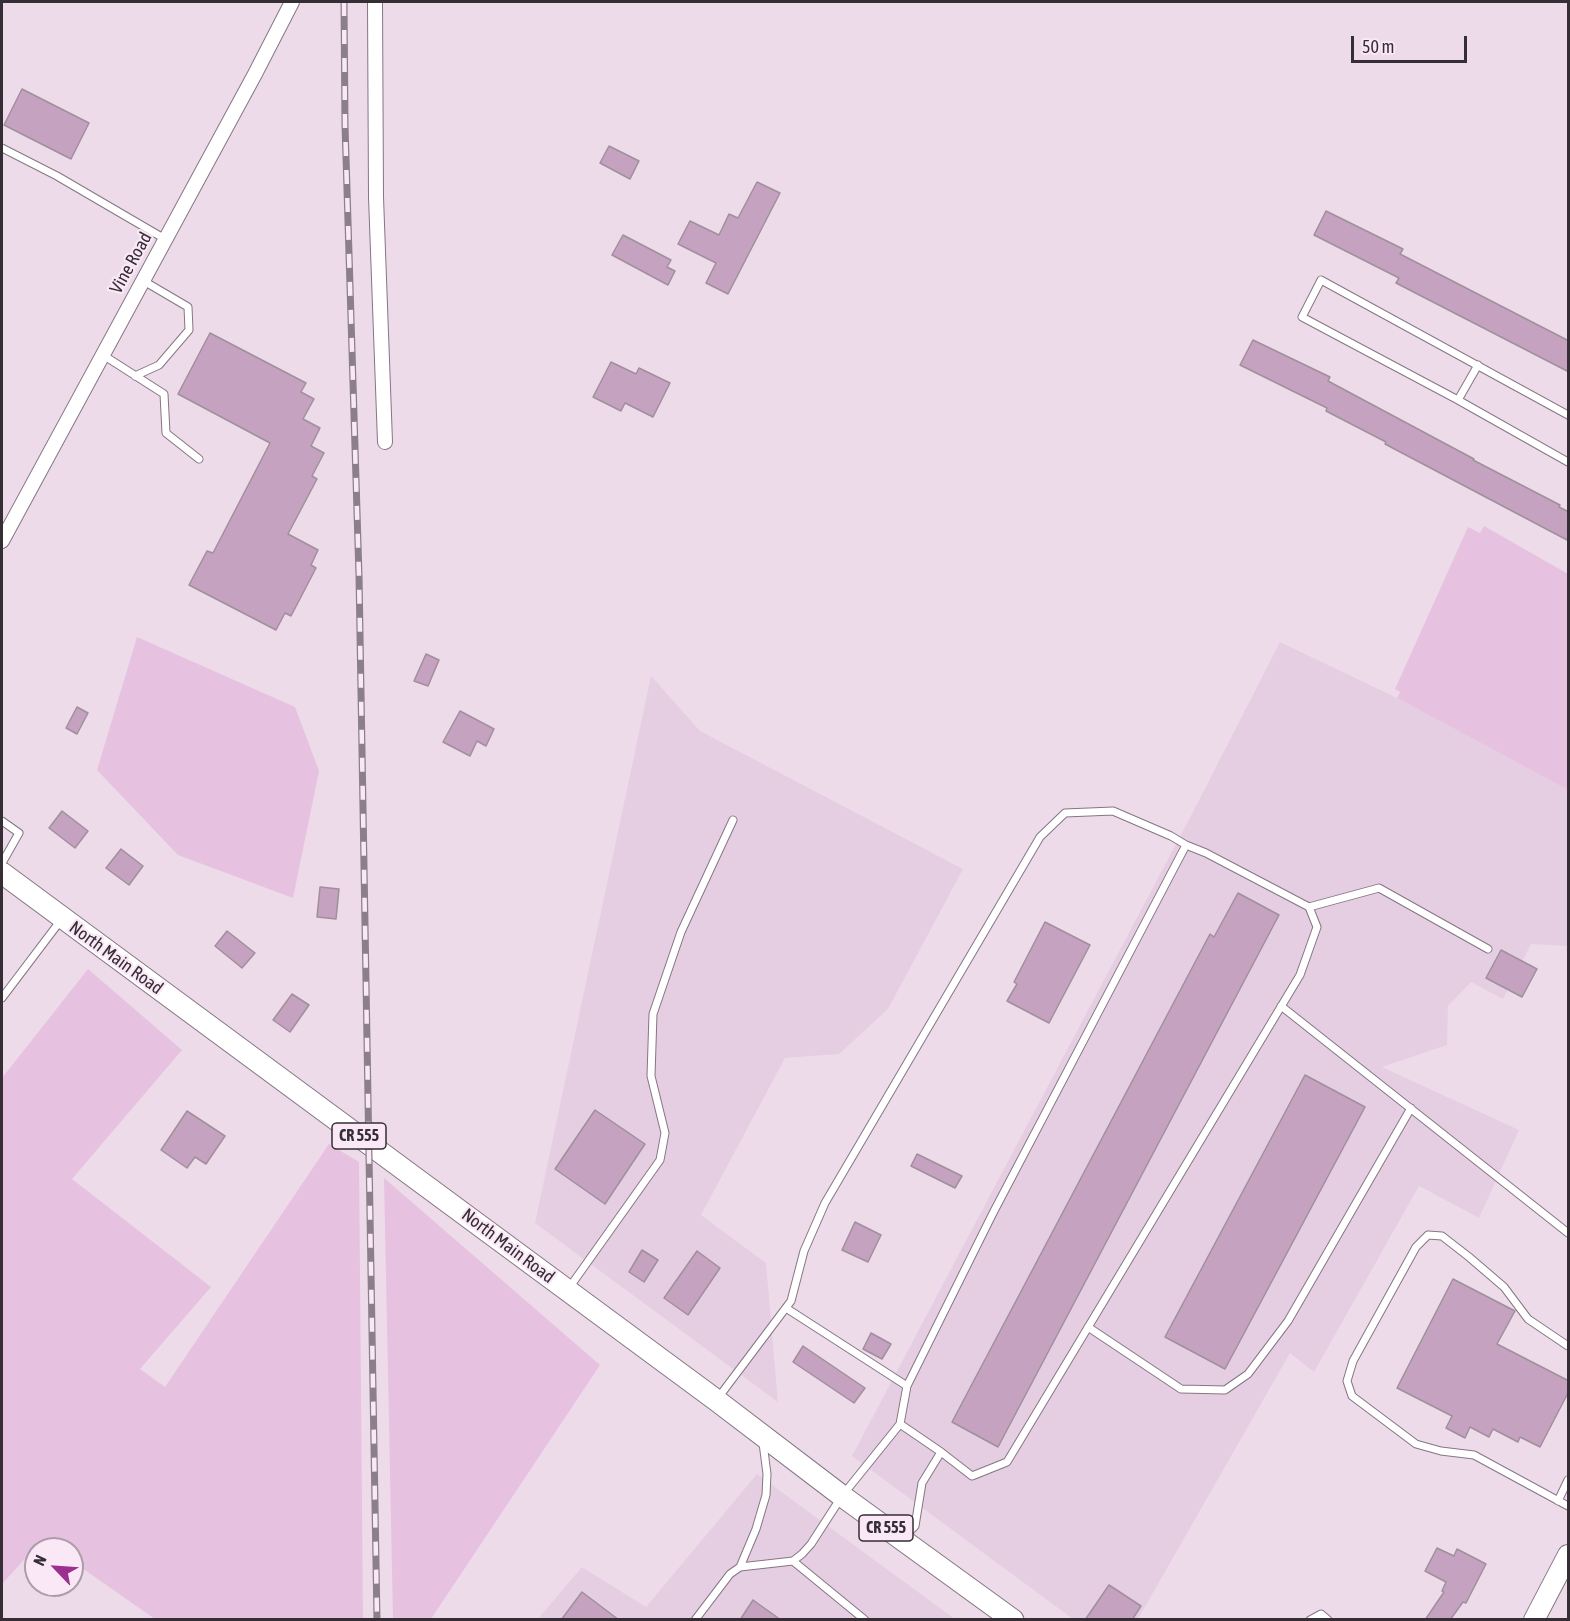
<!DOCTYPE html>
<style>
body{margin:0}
#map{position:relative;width:1570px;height:1621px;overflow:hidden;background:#eddbea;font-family:"Asap Condensed",sans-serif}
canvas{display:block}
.frame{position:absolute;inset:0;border:3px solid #352e34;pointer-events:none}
.north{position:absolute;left:24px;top:1537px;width:60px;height:60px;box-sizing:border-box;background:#fae8f7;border:2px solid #ab9ea9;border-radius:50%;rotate:295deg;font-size:16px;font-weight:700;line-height:24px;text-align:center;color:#352e34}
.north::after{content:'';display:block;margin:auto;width:21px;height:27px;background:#9b3091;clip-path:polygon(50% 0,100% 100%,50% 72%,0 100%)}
.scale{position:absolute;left:1351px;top:36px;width:116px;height:27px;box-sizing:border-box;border:3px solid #352e34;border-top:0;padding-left:8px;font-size:18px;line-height:21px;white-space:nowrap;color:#352e34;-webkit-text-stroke:4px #fae8f7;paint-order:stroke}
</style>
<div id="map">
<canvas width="1570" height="1621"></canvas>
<div class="frame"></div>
<div class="north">N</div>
<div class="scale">50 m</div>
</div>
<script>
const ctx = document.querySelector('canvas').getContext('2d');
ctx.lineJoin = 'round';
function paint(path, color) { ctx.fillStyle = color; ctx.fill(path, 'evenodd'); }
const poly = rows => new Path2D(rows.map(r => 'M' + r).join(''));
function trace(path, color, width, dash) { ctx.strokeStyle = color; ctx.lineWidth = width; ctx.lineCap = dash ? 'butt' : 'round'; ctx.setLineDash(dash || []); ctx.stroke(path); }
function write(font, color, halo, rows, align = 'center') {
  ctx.font = font + ' "Asap Condensed",sans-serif'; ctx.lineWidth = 4.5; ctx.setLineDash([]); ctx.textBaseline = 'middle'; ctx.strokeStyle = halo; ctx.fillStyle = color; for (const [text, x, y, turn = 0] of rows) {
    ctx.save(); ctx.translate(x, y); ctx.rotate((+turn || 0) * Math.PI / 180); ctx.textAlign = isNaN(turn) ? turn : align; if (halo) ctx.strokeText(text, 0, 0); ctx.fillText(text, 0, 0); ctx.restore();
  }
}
const built = poly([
 [1280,642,1397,698,1568,790,1568,946,1531,944,1503,999,1471,982,1448,1006,1447,1045,1382,1067,1519,1130,1479,1218,1419,1186,1314,1372,1290,1353,1138,1619,1073,1619,852,1456,1194,810],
 [651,676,700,731,963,869,888,1009,839,1054,785,1058,701,1215,766,1263,778,1402,535,1223],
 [757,1474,955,1619,537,1620,582,1567,646,1607]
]);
const green = poly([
 [1484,526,1568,574,1568,790,1397,698,1400,692,1395,689,1468,527,1480,533],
 [137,637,295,707,319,771,293,898,178,855,97,770],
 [88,969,182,1050,72,1179,211,1287,140,1369,165,1387,329,1144,359,1162,363,1619,155,1619,72,1561,72,1549,55,1549,42,1540,2,1584,2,1078],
 [384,1178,600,1365,431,1619,393,1619]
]);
const building = poly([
 [22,89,89,123,71,159,4,125,22,89],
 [609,146,639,161,630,179,600,163,609,146],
 [757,182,780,193,728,294,706,283,716,263,678,244,690,221,719,235,729,214,738,218,757,182],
 [1326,211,1403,249,1400,254,1569,341,1569,372,1396,283,1399,278,1314,235,1326,211],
 [623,235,671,260,667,267,675,271,668,285,612,255,623,235],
 [210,333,306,383,301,392,314,399,303,419,320,428,311,446,324,453,312,476,317,479,288,534,318,550,311,565,316,568,291,616,285,613,276,630,189,585,207,551,213,553,270,443,178,394,210,333],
 [1253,340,1330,377,1328,381,1474,459,1473,460,1560,505,1559,507,1569,512,1569,541,1385,444,1386,442,1326,411,1327,408,1240,365,1253,340],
 [611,362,636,374,639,368,670,383,653,417,625,403,621,411,593,397,611,362],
 [426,654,439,660,428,686,414,681,426,654],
 [77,707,88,713,77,734,66,728,77,707],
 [460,711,494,729,486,746,477,741,470,756,443,742,460,711],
 [62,811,88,831,75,848,49,828,62,811],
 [121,849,143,866,129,885,106,868,121,849],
 [320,887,339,889,336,919,317,917,320,887],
 [1238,893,1279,915,998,1447,952,1422,1210,934,1214,937,1238,893],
 [1045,922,1090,945,1049,1023,1007,1001,1017,984,1014,982,1045,922],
 [227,931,255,953,242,968,215,946,227,931],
 [1501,950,1537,969,1522,997,1486,978,1501,950],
 [292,994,309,1005,290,1032,273,1020,292,994],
 [1305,1075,1365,1107,1225,1369,1165,1337,1305,1075],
 [595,1110,645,1144,605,1204,555,1169,595,1110],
 [187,1111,225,1136,206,1164,195,1157,187,1168,161,1150,187,1111],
 [917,1154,962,1176,955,1188,911,1166,917,1154],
 [855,1222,881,1235,868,1262,842,1250,855,1222],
 [642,1250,658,1260,644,1282,629,1272,642,1250],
 [697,1251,720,1268,688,1315,664,1298,697,1251],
 [1453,1279,1515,1311,1497,1344,1569,1381,1569,1391,1540,1447,1520,1437,1518,1442,1493,1429,1489,1437,1470,1427,1465,1438,1446,1428,1452,1416,1397,1388,1453,1279],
 [871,1333,891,1344,882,1359,863,1349,871,1333],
 [803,1346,865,1388,854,1403,793,1362,803,1346],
 [1437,1548,1454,1556,1457,1549,1486,1564,1466,1603,1463,1602,1450,1620,1425,1620,1444,1592,1442,1591,1446,1582,1425,1571,1437,1548],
 [1109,1585,1141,1606,1132,1620,1085,1620,1109,1585],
 [582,1592,619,1620,561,1620,582,1592],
 [753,1600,781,1620,740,1620,753,1600]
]);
const lane = poly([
 [2,148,57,176,165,239],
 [103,355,164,394,166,433,199,459],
 [135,376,159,365,189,330,188,307,142,280],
 [1458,400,1478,365],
 [1568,415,1321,280,1302,317,1458,400,1568,462],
 [2,821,19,833,2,863],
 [1309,907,1379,888,1488,949],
 [2,998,61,920],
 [1281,1006,1568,1233],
 [569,1288,660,1160,665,1133,651,1076,653,1014,681,932,733,820],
 [786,1308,907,1386],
 [1088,1327,1181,1389,1225,1390,1248,1374,1288,1321,1411,1108],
 [1568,1346,1528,1319,1504,1287,1469,1257,1442,1236,1428,1235,1416,1247,1353,1361,1347,1381,1352,1396,1416,1444,1441,1451,1474,1455,1568,1506],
 [718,1398,791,1301,804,1251,825,1203,1040,837,1065,813,1113,811,1171,836,1186,845],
 [900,1424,941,1452],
 [1558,1501,1568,1480],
 [793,1561,865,1620],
 [740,1567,756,1529,766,1495,767,1474,763,1443],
 [695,1620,730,1574,740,1567,793,1561,802,1554,811,1544,842,1496,900,1424,907,1386,993,1213,1186,845,1206,853,1309,907,1317,927,1300,975,1007,1462,972,1476,941,1452,922,1483,915,1526,903,1538],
 [1310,1620,1321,1614,1328,1620]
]);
const street = poly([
 [375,2,376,197,385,442],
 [2,541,255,74,292,2]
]);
const secondary = poly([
 [1534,1620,1568,1555]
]);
const primary = poly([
 [2,873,716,1400,842,1496,1013,1620]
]);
const rail = poly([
 [344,2,345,125,359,576,377,1620]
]);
const shields = [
 [359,1136,54],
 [886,1528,54]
];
const shieldNames = [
 ["CR 555",359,1136],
 ["CR 555",886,1528]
];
const streetNames = [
 ["Vine Road",131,263,-61],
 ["North Main Road",116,958,36],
 ["North Main Road",508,1246,37]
];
paint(built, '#e6cee2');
paint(green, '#e6c2e0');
paint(building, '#c5a2bf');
trace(building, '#a08f9d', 1.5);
trace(lane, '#857683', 9);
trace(street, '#857683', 16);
trace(secondary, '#857683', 22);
trace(primary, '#857683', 23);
trace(lane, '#fff', 7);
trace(street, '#fff', 14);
trace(secondary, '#fff', 20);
trace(primary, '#fff', 21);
trace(rail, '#8b7f89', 7);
trace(rail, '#fae8f7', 4.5, [14]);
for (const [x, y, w] of shields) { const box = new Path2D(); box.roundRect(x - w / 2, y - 13, w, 26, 4.5); ctx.fillStyle = '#fae8f7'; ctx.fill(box); trace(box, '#352e34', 1.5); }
write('bold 16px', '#352e34', null, shieldNames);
write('18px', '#352e34', '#fae8f7', streetNames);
</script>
